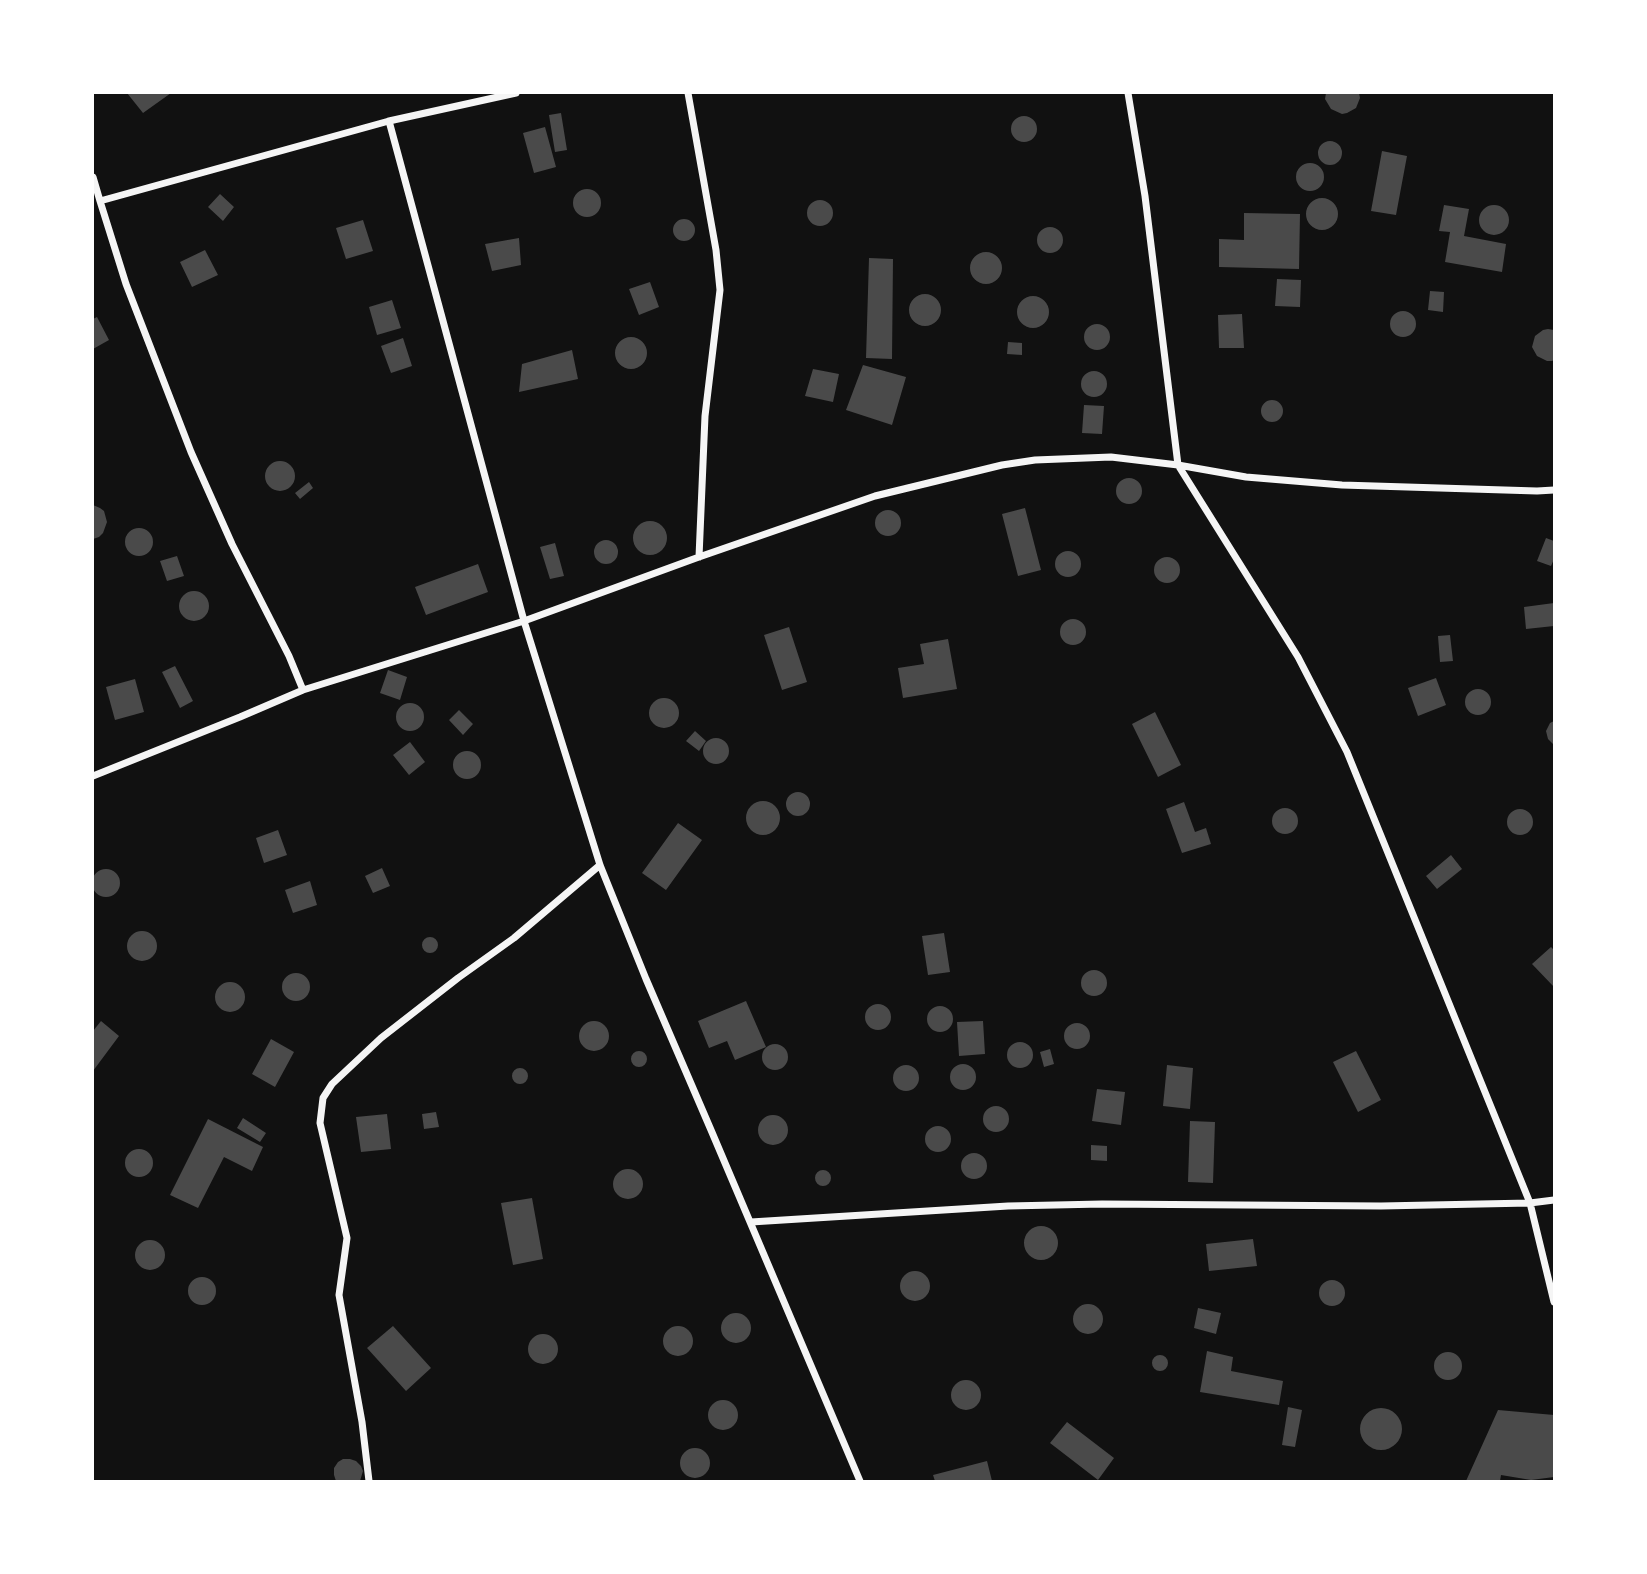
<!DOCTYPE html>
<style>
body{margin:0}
#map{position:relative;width:1647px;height:1574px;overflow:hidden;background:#111;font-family:"Fira Sans",sans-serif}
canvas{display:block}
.frame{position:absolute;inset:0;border:94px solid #fff;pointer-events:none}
</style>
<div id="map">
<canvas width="1647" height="1574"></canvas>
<div class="frame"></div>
</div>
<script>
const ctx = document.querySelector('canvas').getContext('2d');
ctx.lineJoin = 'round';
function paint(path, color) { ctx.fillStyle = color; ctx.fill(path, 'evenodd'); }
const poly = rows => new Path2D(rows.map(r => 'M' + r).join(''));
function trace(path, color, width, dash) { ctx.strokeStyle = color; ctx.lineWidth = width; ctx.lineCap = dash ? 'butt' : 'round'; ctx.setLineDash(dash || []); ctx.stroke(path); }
const building = poly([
 [127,93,171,93,143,113],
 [1326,93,1359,93,1360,98,1356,108,1347,113,1342,114,1331,109,1325,99],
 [561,113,567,150,555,152,549,115],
 '1011 129a13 13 0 1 1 26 0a13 13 0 1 1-26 0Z',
 [545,127,556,167,534,173,523,133],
 '1318 153a12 12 0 1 1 24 0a12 12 0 1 1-24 0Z',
 [1382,151,1407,156,1396,215,1371,211],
 '1296 177a14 14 0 1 1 28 0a14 14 0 1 1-28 0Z',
 '573 203a14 14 0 1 1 28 0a14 14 0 1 1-28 0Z',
 [220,194,234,207,223,221,208,207],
 '1306 214a16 16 0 1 1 32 0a16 16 0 1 1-32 0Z',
 '807 213a13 13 0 1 1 26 0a13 13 0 1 1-26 0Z',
 '1479 220a15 15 0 1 1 30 0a15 15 0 1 1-30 0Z',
 [1444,205,1469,209,1464,236,1506,244,1502,272,1445,262,1450,232,1439,231],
 [1244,213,1300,214,1299,269,1219,267,1219,239,1244,240],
 '673 230a11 11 0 1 1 22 0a11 11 0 1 1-22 0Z',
 [363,220,373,251,346,259,336,228],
 '1037 240a13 13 0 1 1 26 0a13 13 0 1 1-26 0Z',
 [519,238,521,265,492,271,485,244],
 [205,250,218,275,192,287,180,262],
 '970 268a16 16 0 1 1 32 0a16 16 0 1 1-32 0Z',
 [869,258,893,259,892,359,866,358],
 [1277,279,1301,280,1300,307,1275,306],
 [650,282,659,307,639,315,629,289],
 [1430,291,1444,292,1443,312,1428,310],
 '909 310a16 16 0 1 1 32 0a16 16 0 1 1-32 0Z',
 '1017 312a16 16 0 1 1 32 0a16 16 0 1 1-32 0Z',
 [392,300,401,328,377,335,369,307],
 '1390 324a13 13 0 1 1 26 0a13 13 0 1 1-26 0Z',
 [1242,314,1244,348,1219,348,1218,315],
 [97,317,109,340,93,349,93,319],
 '1084 337a13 13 0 1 1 26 0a13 13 0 1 1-26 0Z',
 [1548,329,1554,330,1554,360,1552,361,1547,361,1537,356,1532,347,1535,336,1543,330],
 '615 353a16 16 0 1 1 32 0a16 16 0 1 1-32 0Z',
 [403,338,412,366,391,373,381,346],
 [1008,342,1022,343,1022,355,1007,354],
 [572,350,578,379,519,392,522,364],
 [863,365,906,377,892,425,846,410],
 [813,369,839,374,833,402,805,396],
 '1081 384a13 13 0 1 1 26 0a13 13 0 1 1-26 0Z',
 '1261 411a11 11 0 1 1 22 0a11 11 0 1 1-22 0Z',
 [1084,405,1104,406,1102,434,1082,433],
 '265 476a15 15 0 1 1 30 0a15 15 0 1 1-30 0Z',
 '1116 491a13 13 0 1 1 26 0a13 13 0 1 1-26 0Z',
 [309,482,313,488,300,499,295,493],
 [93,505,100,508,104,511,107,522,103,533,99,537,93,539],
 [1025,508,1041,570,1018,576,1002,514],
 '875 523a13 13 0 1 1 26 0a13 13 0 1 1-26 0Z',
 '633 538a17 17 0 1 1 34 0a17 17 0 1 1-34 0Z',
 '125 542a14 14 0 1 1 28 0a14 14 0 1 1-28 0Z',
 [1546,538,1554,541,1554,559,1551,566,1537,561],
 '594 552a12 12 0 1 1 24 0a12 12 0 1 1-24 0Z',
 [555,543,564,576,550,579,540,547],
 '1055 564a13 13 0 1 1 26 0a13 13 0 1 1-26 0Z',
 [177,556,184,576,167,581,160,561],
 '1154 570a13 13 0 1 1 26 0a13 13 0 1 1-26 0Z',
 [478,564,488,592,426,615,415,587],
 '179 606a15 15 0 1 1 30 0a15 15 0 1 1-30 0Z',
 [1554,603,1554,626,1526,629,1524,607],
 '1060 632a13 13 0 1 1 26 0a13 13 0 1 1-26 0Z',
 [789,627,807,682,782,690,764,635],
 [1450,635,1453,661,1440,662,1438,636],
 [948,639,957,689,903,698,898,668,924,664,920,644],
 [175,666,193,701,180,708,162,672],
 [388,670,407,677,400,700,380,693],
 [1436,678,1446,705,1418,716,1408,688],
 [135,679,144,712,115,720,106,687],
 '1465 702a13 13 0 1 1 26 0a13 13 0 1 1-26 0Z',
 '649 713a15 15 0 1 1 30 0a15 15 0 1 1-30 0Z',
 '396 717a14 14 0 1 1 28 0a14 14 0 1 1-28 0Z',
 [459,710,473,724,463,735,449,720],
 [1155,712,1181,765,1158,777,1132,724],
 [1554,721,1554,745,1548,739,1546,731,1550,723],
 [695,731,706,741,699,751,686,741],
 '703 751a13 13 0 1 1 26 0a13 13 0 1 1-26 0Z',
 [410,742,425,762,409,775,393,755],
 '453 765a14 14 0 1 1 28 0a14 14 0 1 1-28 0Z',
 '786 804a12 12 0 1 1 24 0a12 12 0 1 1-24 0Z',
 '746 818a17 17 0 1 1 34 0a17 17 0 1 1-34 0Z',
 [1184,802,1195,832,1206,828,1211,844,1182,853,1166,809],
 '1272 821a13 13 0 1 1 26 0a13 13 0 1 1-26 0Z',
 '1507 822a13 13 0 1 1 26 0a13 13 0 1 1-26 0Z',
 [678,823,702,840,666,890,642,873],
 [278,830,287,855,264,863,256,838],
 [1451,855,1462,869,1437,889,1426,876],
 [382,868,390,886,373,893,365,876],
 '92 883a14 14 0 1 1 28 0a14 14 0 1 1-28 0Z',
 [310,881,317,905,293,913,285,890],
 '127 946a15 15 0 1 1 30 0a15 15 0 1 1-30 0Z',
 [944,933,950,972,928,975,922,936],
 '422 945a8 8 0 1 1 16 0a8 8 0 1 1-16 0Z',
 [1551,947,1554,950,1554,987,1532,964],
 '1081 983a13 13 0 1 1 26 0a13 13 0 1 1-26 0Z',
 '282 987a14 14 0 1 1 28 0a14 14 0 1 1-28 0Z',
 '215 997a15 15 0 1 1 30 0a15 15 0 1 1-30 0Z',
 [746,1001,766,1047,735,1060,727,1041,709,1048,698,1021],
 '865 1017a13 13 0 1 1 26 0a13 13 0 1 1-26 0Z',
 '927 1019a13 13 0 1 1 26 0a13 13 0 1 1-26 0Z',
 [101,1021,119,1036,93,1071,93,1031],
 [983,1021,985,1054,959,1056,957,1022],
 '579 1036a15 15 0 1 1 30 0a15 15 0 1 1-30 0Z',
 '1064 1036a13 13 0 1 1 26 0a13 13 0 1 1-26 0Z',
 [271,1039,294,1052,275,1087,252,1074],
 '1007 1055a13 13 0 1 1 26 0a13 13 0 1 1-26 0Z',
 '762 1057a13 13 0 1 1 26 0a13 13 0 1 1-26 0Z',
 [1050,1049,1054,1064,1044,1067,1040,1052],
 '631 1059a8 8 0 1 1 16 0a8 8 0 1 1-16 0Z',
 [1356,1051,1381,1100,1358,1112,1333,1062],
 '950 1077a13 13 0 1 1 26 0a13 13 0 1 1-26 0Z',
 [1167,1065,1193,1068,1190,1109,1163,1106],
 '893 1078a13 13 0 1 1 26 0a13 13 0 1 1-26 0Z',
 '512 1076a8 8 0 1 1 16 0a8 8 0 1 1-16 0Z',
 [1097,1089,1125,1092,1121,1125,1092,1121],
 '983 1119a13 13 0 1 1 26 0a13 13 0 1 1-26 0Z',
 [436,1112,439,1127,424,1129,422,1114],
 [387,1114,391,1149,361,1152,356,1117],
 '758 1130a15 15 0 1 1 30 0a15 15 0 1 1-30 0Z',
 [243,1118,266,1133,260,1142,237,1128],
 [208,1119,263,1147,252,1171,224,1157,198,1208,170,1195],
 [1190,1121,1215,1122,1213,1183,1188,1182],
 '925 1139a13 13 0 1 1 26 0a13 13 0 1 1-26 0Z',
 [1091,1145,1107,1146,1107,1161,1091,1160],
 '125 1163a14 14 0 1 1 28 0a14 14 0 1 1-28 0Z',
 '961 1166a13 13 0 1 1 26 0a13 13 0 1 1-26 0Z',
 '613 1184a15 15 0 1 1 30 0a15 15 0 1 1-30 0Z',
 '815 1178a8 8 0 1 1 16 0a8 8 0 1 1-16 0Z',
 [532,1198,543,1259,513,1265,501,1203],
 '1024 1243a17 17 0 1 1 34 0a17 17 0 1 1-34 0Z',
 [1253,1239,1257,1266,1209,1271,1206,1244],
 '135 1255a15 15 0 1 1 30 0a15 15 0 1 1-30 0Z',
 '900 1286a15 15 0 1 1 30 0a15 15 0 1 1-30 0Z',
 '188 1291a14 14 0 1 1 28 0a14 14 0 1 1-28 0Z',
 '1319 1293a13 13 0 1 1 26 0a13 13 0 1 1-26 0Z',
 '1073 1319a15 15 0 1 1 30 0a15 15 0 1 1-30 0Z',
 [1198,1308,1221,1313,1216,1334,1194,1328],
 '721 1328a15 15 0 1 1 30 0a15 15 0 1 1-30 0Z',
 [393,1326,431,1368,406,1391,367,1348],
 '663 1341a15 15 0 1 1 30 0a15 15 0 1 1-30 0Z',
 '528 1349a15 15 0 1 1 30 0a15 15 0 1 1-30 0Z',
 [1207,1351,1233,1357,1231,1371,1283,1381,1279,1405,1200,1392],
 '1434 1366a14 14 0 1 1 28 0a14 14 0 1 1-28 0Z',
 '1152 1363a8 8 0 1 1 16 0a8 8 0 1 1-16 0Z',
 '951 1395a15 15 0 1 1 30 0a15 15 0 1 1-30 0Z',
 '708 1415a15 15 0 1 1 30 0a15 15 0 1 1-30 0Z',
 [1288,1407,1302,1410,1295,1447,1282,1445],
 '1360 1429a21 21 0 1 1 42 0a21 21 0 1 1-42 0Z',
 [1498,1410,1554,1415,1554,1477,1531,1480,1501,1475,1500,1481,1466,1481],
 [1067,1422,1114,1458,1098,1480,1050,1443],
 '680 1463a15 15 0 1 1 30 0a15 15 0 1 1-30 0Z',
 [343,1459,350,1459,356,1461,361,1466,363,1471,360,1481,336,1481,334,1475,334,1468,338,1462],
 [987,1461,992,1481,935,1481,933,1475]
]);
const minor = poly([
 [688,93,716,250,720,290,705,416,699,557],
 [1128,93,1145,196,1178,465,1298,657,1347,752,1530,1203,1554,1302],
 [389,121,524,621,600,865,646,979,711,1130,860,1481],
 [93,177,100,201,389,121,516,93],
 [100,201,126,284,191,452,232,544,289,656,303,690],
 [93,776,240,717,303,690,524,621,699,557,875,496,1002,465,1035,460,1111,457,1178,465,1246,477,1342,485,1537,491,1554,490],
 [751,1222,1008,1206,1102,1204,1381,1206,1530,1203,1554,1200],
 [369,1481,362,1422,339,1295,347,1238,320,1123,323,1098,332,1084,381,1038,458,978,514,938,600,865]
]);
paint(building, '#4a4a4a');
trace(minor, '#f5f5f5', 7);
</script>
